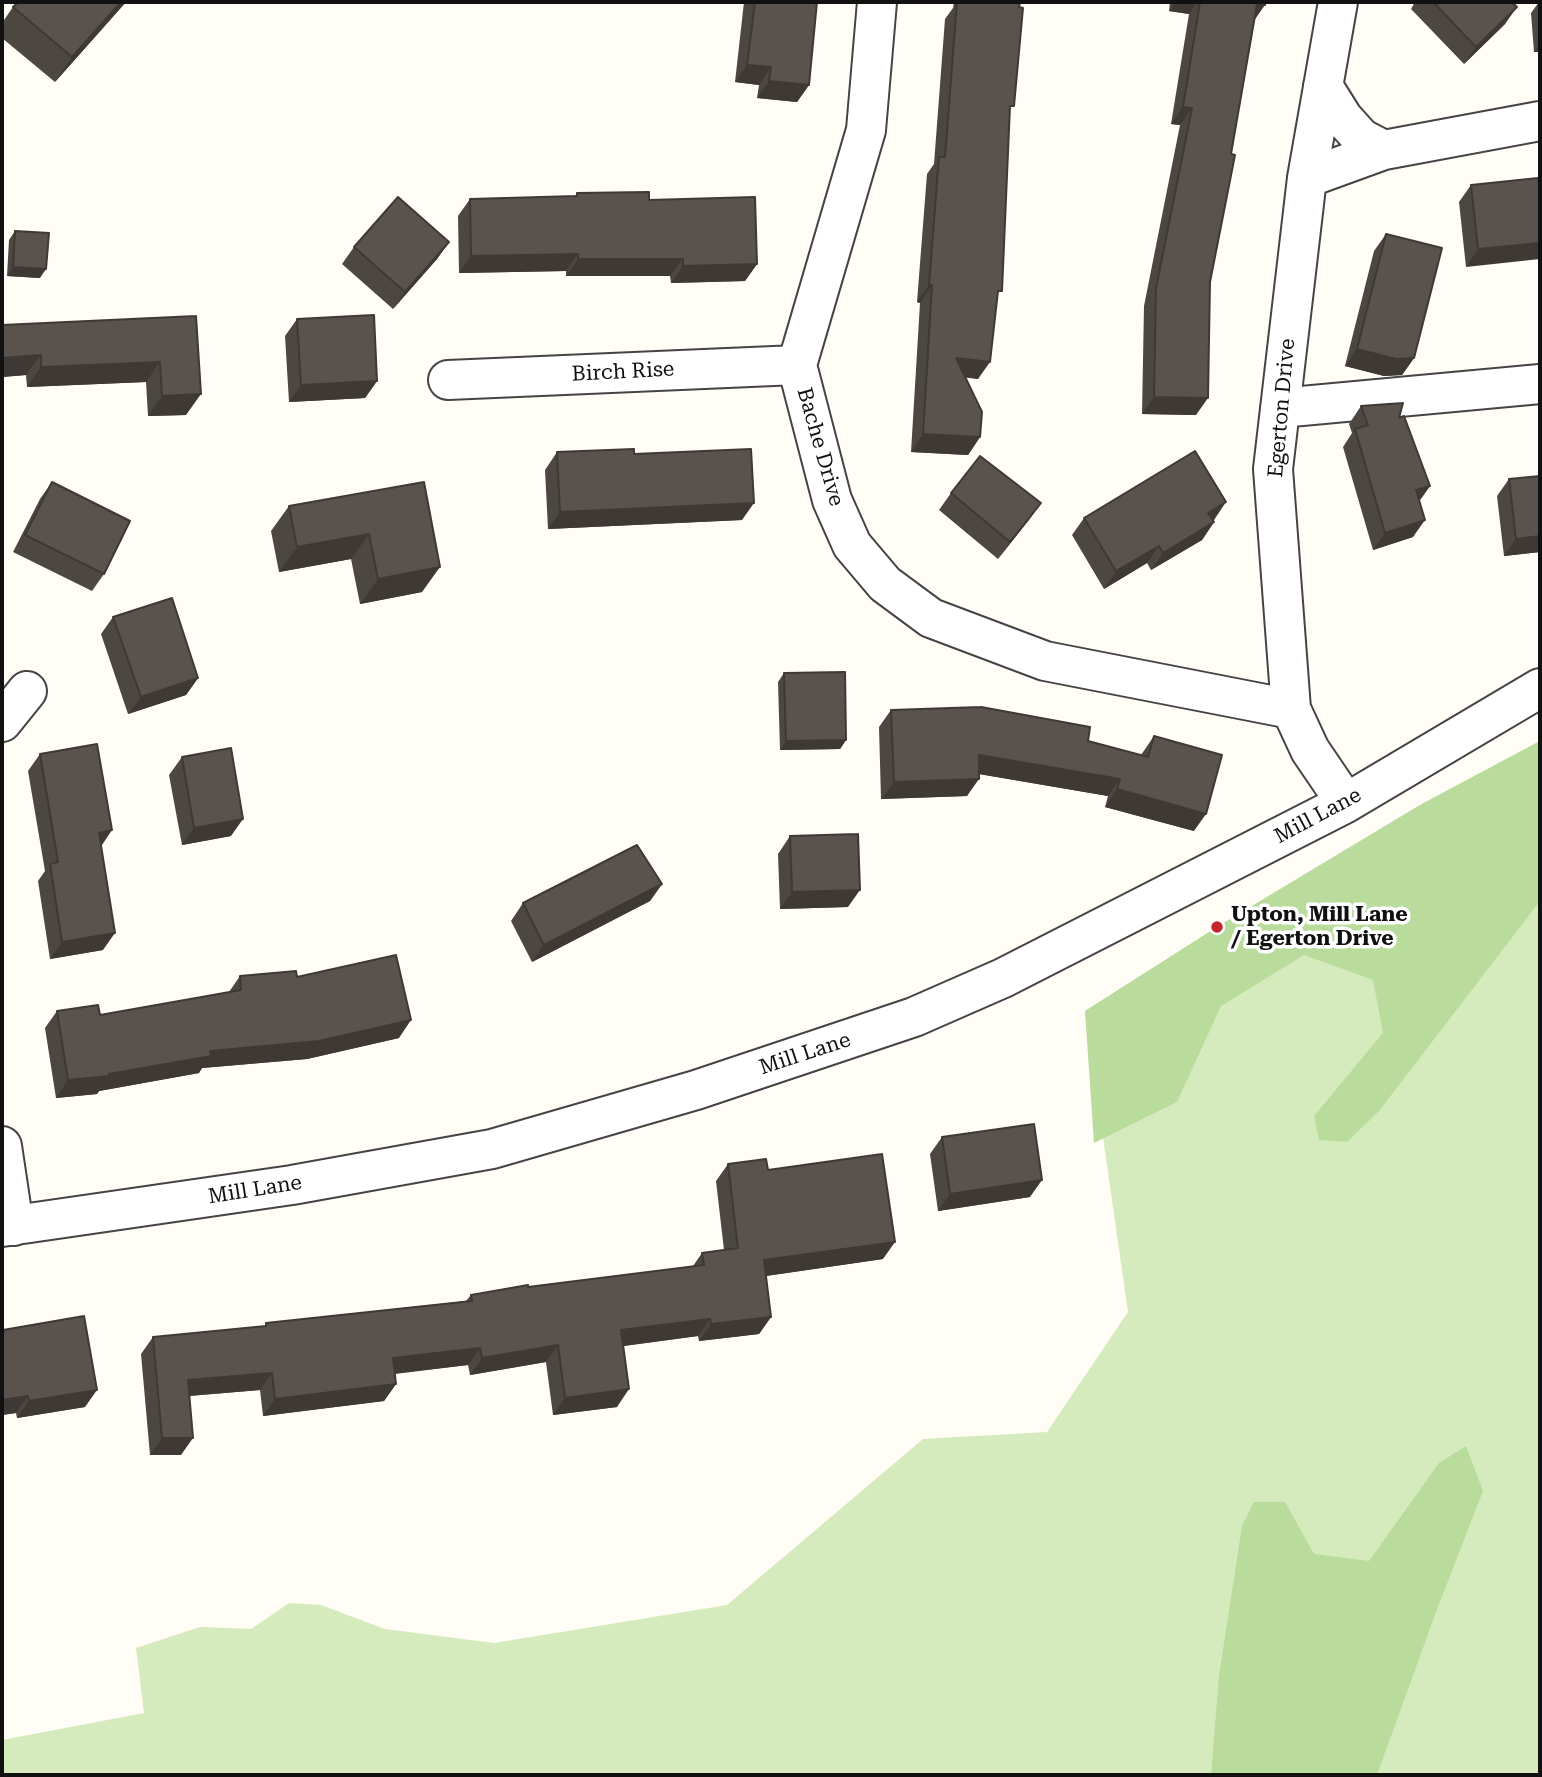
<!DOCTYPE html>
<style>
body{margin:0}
#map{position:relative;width:1542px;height:1777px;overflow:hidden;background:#fffdf5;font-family:"Roboto Serif",serif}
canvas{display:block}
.frame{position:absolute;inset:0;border:4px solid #111;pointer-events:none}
</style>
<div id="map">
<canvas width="1542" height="1777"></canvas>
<div class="frame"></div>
</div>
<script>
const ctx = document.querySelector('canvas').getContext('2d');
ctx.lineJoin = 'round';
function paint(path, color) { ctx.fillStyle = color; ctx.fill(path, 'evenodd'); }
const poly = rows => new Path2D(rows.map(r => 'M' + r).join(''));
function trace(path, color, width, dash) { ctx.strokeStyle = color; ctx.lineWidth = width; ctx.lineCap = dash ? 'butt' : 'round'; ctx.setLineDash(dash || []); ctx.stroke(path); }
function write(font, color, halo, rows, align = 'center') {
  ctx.font = font + ' "Roboto Serif",serif'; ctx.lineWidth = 7; ctx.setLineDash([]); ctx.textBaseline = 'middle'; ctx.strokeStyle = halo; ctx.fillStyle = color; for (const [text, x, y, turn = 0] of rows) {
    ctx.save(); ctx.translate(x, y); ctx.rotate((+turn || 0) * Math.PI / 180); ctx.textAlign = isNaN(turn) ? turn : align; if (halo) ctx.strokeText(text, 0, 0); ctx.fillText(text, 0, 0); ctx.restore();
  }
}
const green = poly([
 [1540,741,1540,1775,2,1775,2,1740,144,1713,136,1648,200,1627,251,1629,289,1603,321,1605,385,1629,494,1643,727,1605,923,1439,1047,1432,1128,1312,1085,1011,1217,927,1420,805]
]);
const forest = poly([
 [1540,741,1540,901,1379,1111,1347,1142,1319,1140,1314,1116,1383,1033,1373,980,1304,955,1221,1006,1177,1102,1094,1143,1085,1011,1217,927,1420,805],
 [1466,1446,1483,1491,1436,1612,1377,1775,1211,1775,1219,1676,1242,1526,1254,1502,1285,1502,1314,1554,1369,1561,1439,1463]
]);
const minor = poly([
 [877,2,866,130,797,365,832,500,852,545,885,584,931,618,1045,661,1291,709],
 [1338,2,1307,178,1273,469,1291,709,1310,750,1346,803],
 [1323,86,1343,118,1361,138,1384,150],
 [1307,178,1384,150,1540,121],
 [448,380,797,365],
 [1280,408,1540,384],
 [2,722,27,691],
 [2,1146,14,1226],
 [2,1227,292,1185,492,1149,696,1090,914,1017,1003,978,1346,803,1540,688]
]);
const wall = poly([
 [126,2,55,82,2,38,2,23,13,7],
 [744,2,817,2,809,85,797,102,757,98,759,85,735,82],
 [954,2,1020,2,1009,113,997,298,978,379,966,377,980,437,968,455,911,452,920,303,917,302,927,174,934,164,945,19,953,8],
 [1170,2,1265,2,1254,21,1231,154,1210,282,1196,415,1142,414,1144,306,1180,125,1171,124,1189,14,1169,11],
 [1415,2,1512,2,1505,24,1464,64,1411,9],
 [1539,2,1540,2,1540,52,1534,52,1531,13],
 [1539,184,1466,267,1459,202,1471,185],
 [577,193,649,200,757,264,745,281,671,283,670,276,566,276,566,271,459,273,458,216,470,199,575,196],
 [15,231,40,278,7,276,9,240],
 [1386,234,1414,358,1402,375,1384,376,1345,366,1374,251],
 [449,242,437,259,393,309,342,264,354,247],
 [196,316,186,415,148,416,146,382,27,387,26,375,2,377,2,325],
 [297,319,377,381,365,398,289,402,285,336],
 [1361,406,1399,418,1430,486,1419,501,1413,537,1373,550,1343,447,1352,433,1349,424],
 [557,452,634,454,742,520,548,529,545,470],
 [1509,479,1540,552,1504,556,1497,496],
 [52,482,104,574,92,591,13,552,40,499],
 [424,482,422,592,360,604,351,559,279,572,271,531,289,506],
 [951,493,1041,503,998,559,939,510],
 [1084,518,1214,520,1213,521,1214,522,1202,540,1151,570,1147,563,1104,589,1072,535],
 [113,617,198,678,186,695,128,714,101,634],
 [784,673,846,740,840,749,780,750,778,682],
 [891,710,1088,741,1141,755,1154,736,1194,831,1105,807,1108,796,979,774,967,796,881,799,879,727],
 [40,754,101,846,103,950,50,959,38,881,45,871,28,771],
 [182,757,231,836,182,845,169,775],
 [790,836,848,907,780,909,778,854],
 [662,884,650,901,532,962,511,921,523,903],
 [240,976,297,977,399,1038,307,1059,202,1068,199,1073,99,1091,97,1094,56,1098,45,1028,57,1011,100,1015,229,992],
 [942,1137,1030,1197,938,1211,930,1154],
 [728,1164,768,1170,883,1259,766,1276,771,1317,759,1334,699,1341,698,1336,623,1346,617,1407,553,1415,546,1362,470,1375,468,1365,395,1374,396,1384,384,1401,263,1416,260,1390,189,1396,181,1455,150,1455,141,1354,153,1337,264,1327,266,1323,466,1301,471,1295,693,1266,702,1253,724,1250,716,1181],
 [3,1330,85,1407,17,1418,16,1413,2,1415,2,1332]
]);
const shadedWall = poly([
 [121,2,126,2,55,82,72,57],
 [1176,2,1197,2,1189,14,1169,11],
 [1257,4,1265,5,1253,22],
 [1517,7,1505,24,1464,64,1476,47],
 [1540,44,1540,52,1534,52],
 [747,65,771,67,759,85,735,82],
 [769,81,809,85,797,102,757,98],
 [1183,107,1192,108,1180,125,1171,124],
 [449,242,437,259,393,309,405,292],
 [1540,243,1540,259,1466,267,1478,249],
 [578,254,566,271,459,273,471,256],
 [578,259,683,259,670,276,566,276],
 [757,264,745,281,671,283,683,266],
 [13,267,46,269,40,278,7,276],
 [929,285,932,285,920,303,917,302],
 [1357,349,1414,358,1402,375,1384,376,1345,366],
 [41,355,26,375,2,377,2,358],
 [956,358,990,362,978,379,944,375],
 [160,362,146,382,27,387,41,367],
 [377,381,365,398,289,402,301,385],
 [201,394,186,415,148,416,162,396],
 [1154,397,1208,398,1196,415,1142,414],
 [923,434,980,437,968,455,911,452],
 [1430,486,1418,503,1416,490],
 [1226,502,1214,520,1196,530,1208,513],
 [754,503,742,520,548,529,560,512],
 [1041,503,1029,520,998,559,1010,542],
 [1425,520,1413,537,1373,550,1385,533],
 [1214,522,1202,540,1151,570,1163,553],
 [369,534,351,559,279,572,297,547],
 [1540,536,1540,552,1504,556,1516,539],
 [1159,546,1147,563,1104,589,1116,571],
 [440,567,422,592,360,604,378,579],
 [198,678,186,695,128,714,141,697],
 [846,740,840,749,780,750,786,741],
 [979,755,1120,779,1108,796,967,772],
 [979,779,967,796,881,799,894,782],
 [1117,789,1206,814,1194,831,1105,807],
 [243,819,231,836,182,845,194,828],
 [112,830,100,848,99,833],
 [662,884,650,901,532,962,544,945],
 [860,890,848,907,780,909,792,892],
 [115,933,103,950,50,959,62,942],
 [411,1020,399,1038,307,1059,202,1068,199,1073,99,1091,97,1094,56,1098,68,1080,109,1074,210,1051],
 [1042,1180,1030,1197,938,1211,950,1194],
 [895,1242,883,1259,752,1278,764,1260],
 [771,1317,759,1334,699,1341,711,1324],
 [710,1319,698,1336,609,1348,621,1330],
 [558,1345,546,1362,470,1375,482,1358],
 [480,1348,468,1365,381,1375,393,1358],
 [272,1373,260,1390,176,1397,188,1380],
 [396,1384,384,1401,263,1416,275,1399],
 [629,1389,617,1407,553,1415,565,1398],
 [97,1390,85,1407,17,1418,29,1401],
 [28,1396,16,1413,2,1415,2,1400],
 [162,1438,193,1438,181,1455,150,1455]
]);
const building = poly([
 [18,2,121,2,72,57,13,7,18,2],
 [755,2,817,2,809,85,769,81,771,67,747,65,755,2],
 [957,2,1020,2,1019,7,1023,8,1014,106,1010,106,1002,291,998,291,990,362,956,358,982,412,980,437,923,434,932,285,929,285,939,157,945,157,957,2],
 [1200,2,1265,2,1265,5,1257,4,1231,154,1235,155,1210,282,1208,398,1154,397,1156,288,1192,108,1183,107,1200,2],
 [1433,2,1512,2,1517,7,1476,47,1433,2],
 [1538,178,1539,184,1540,184,1540,243,1478,249,1471,185,1538,178],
 [649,192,649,200,755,197,757,264,683,266,683,259,578,259,578,254,471,256,470,199,577,196,577,193,649,192],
 [398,197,449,242,405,292,354,247,398,197],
 [15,231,49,233,46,269,13,267,15,231],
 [1386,234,1442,248,1414,358,1396,359,1357,349,1386,234],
 [374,315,377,381,301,385,297,319,374,315],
 [196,316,201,394,162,396,160,362,41,367,41,355,2,358,2,325,196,316],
 [1403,403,1399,418,1404,416,1430,486,1416,490,1425,520,1385,533,1355,429,1368,425,1361,406,1403,403],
 [634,449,634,454,751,449,754,503,560,512,557,452,634,449],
 [1195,451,1226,502,1208,513,1214,522,1163,553,1159,546,1116,571,1084,518,1195,451],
 [980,456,1041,503,1010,542,951,493,980,456],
 [1540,476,1540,536,1516,539,1509,479,1540,476],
 [52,482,130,521,104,574,25,535,52,482],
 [424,482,440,567,378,579,369,534,297,547,289,506,424,482],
 [172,598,198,678,141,697,113,617,172,598],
 [845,672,846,740,786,741,784,673,845,672],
 [981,707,1090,727,1088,741,1148,757,1154,736,1222,755,1206,814,1117,789,1120,779,979,755,979,779,894,782,891,710,981,707],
 [97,744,112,830,99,833,115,933,62,942,50,864,58,862,40,754,97,744],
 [231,748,243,819,194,828,182,757,231,748],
 [858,834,860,890,792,892,790,836,858,834],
 [637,845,662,884,544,945,523,903,637,845],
 [396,955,411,1020,319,1041,210,1051,211,1056,109,1074,109,1076,68,1080,57,1011,98,1005,100,1015,241,990,240,976,296,971,297,977,396,955],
 [1034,1124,1042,1180,950,1194,942,1137,1034,1124],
 [882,1154,895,1242,764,1260,771,1317,711,1324,710,1319,621,1330,629,1389,565,1398,558,1345,482,1358,480,1348,393,1358,396,1384,275,1399,272,1373,188,1380,193,1438,162,1438,153,1337,266,1326,266,1323,472,1301,471,1295,528,1285,528,1287,704,1265,702,1253,738,1248,728,1164,766,1159,768,1170,882,1154],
 [84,1316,97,1390,29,1401,28,1396,2,1400,2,1332,4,1332,3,1330,84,1316]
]);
const markers = [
 [1217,927,7,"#c4262e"]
];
const streetNames = [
 ["Birch Rise",623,372,-3],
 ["Egerton Drive",1282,408,-85],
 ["Bache Drive",820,447,74],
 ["Mill Lane",1318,816,-28],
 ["Mill Lane",805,1054,-18],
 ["Mill Lane",255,1190,-9]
];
const poiNames = [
 ["Upton, Mill Lane",1231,915],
 ["/ Egerton Drive",1231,939]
];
paint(green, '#d5ebbd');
paint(forest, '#b9dc9c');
trace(minor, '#444', 42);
trace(minor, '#fff', 38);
paint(wall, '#4d4742');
paint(shadedWall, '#3f3936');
paint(building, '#5a524d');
trace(building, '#3f3936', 2);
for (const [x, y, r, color] of markers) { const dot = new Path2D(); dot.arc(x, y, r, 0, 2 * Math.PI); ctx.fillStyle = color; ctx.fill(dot); trace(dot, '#fff', 2.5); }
write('21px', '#111', '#fff', streetNames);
write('bold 21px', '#111', '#fff', poiNames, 'left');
</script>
